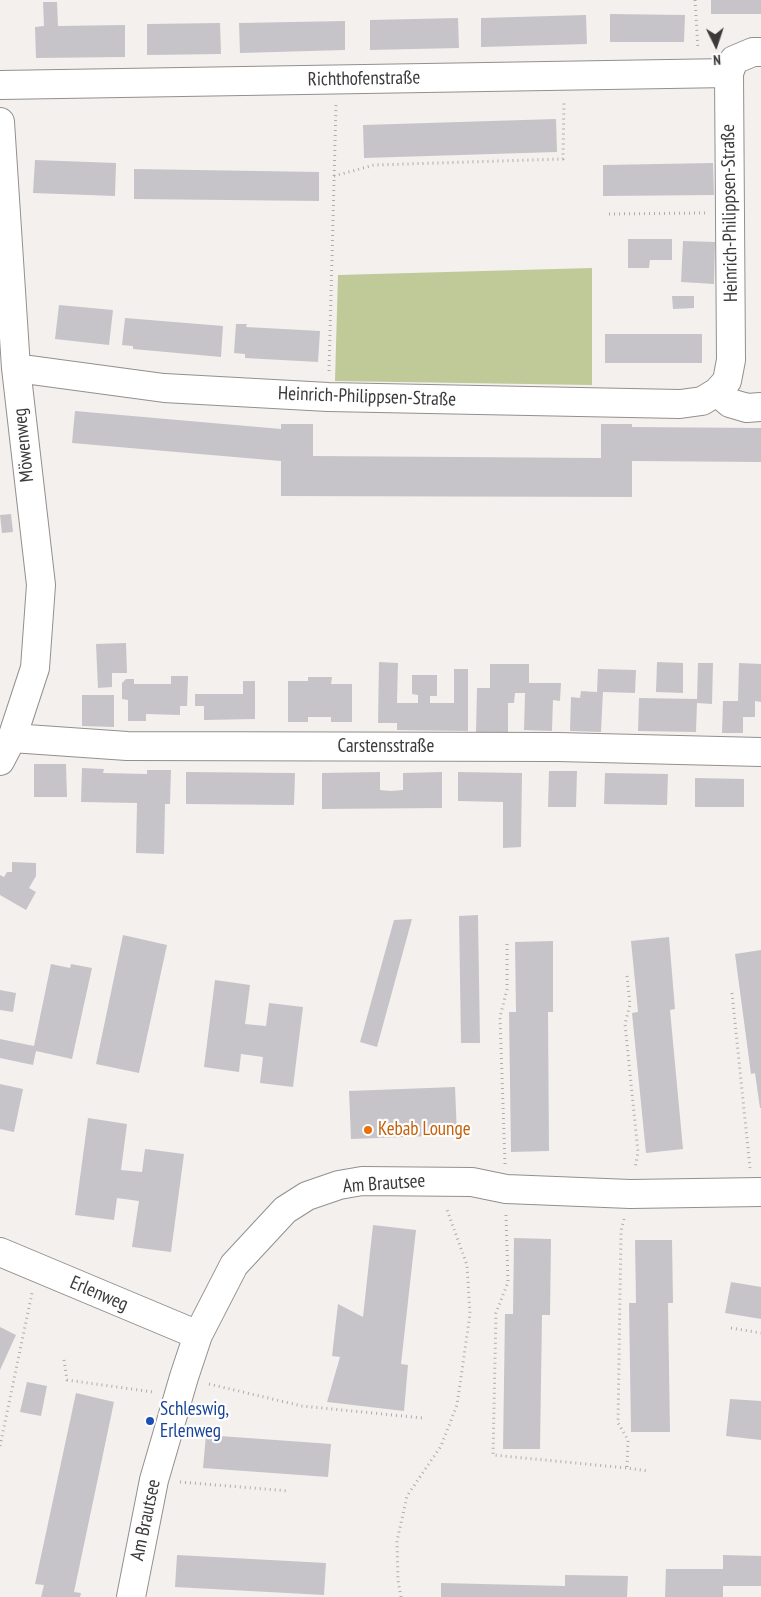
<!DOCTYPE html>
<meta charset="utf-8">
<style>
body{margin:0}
#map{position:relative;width:761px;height:1597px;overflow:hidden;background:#f4f0ee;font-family:"PT Sans Narrow",sans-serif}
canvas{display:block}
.north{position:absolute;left:691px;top:20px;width:50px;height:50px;-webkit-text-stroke:4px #fffefe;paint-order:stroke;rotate:176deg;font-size:14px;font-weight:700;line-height:20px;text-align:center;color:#3b3939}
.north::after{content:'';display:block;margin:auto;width:18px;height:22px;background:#3b3939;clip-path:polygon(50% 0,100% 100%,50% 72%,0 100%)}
</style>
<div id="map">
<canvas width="761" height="1597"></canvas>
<div class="north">N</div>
</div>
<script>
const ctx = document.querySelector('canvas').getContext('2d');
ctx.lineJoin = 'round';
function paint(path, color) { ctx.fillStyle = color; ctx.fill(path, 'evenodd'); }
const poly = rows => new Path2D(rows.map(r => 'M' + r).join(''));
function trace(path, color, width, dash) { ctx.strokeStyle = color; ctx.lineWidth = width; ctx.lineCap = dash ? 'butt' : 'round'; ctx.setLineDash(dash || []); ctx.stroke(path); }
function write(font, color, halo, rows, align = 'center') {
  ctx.font = font + ' "PT Sans Narrow",sans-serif'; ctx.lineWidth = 4.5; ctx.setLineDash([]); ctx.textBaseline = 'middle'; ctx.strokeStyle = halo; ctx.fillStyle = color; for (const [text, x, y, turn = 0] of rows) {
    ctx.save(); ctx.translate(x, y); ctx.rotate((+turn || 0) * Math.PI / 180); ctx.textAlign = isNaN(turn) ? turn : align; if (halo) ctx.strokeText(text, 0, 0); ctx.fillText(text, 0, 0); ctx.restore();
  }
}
const green = poly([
 [592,268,592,385,335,381,338,275]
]);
const building = poly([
 [711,0,761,0,761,14,711,14],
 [43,2,57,2,58,26,125,25,125,57,36,58,35,27,44,26],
 [610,14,685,15,684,42,610,42],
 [586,15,587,44,481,47,481,18],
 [458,18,459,48,370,50,370,20],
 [345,21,345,50,240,53,239,23],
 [220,23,221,54,147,55,147,24],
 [556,119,557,152,364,158,363,125],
 [35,160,116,163,115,196,33,193],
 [713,163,714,195,603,196,603,165],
 [134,169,319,172,319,201,134,199],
 [628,239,672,239,672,260,650,260,649,268,628,268],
 [683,241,715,242,714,284,681,282],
 [672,296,694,296,694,308,673,309],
 [59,305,113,310,109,345,55,339],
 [125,318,223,326,221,357,133,349,133,346,122,345],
 [236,324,247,324,246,327,320,331,318,362,245,358,245,354,234,353],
 [605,334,702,334,702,363,605,363],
 [75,411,281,429,281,424,313,424,313,456,601,458,601,424,632,424,632,427,761,428,761,462,632,461,632,497,281,496,281,461,72,443],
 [11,514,13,532,2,533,0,515],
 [126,643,127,673,112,673,112,687,98,688,96,644],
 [379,662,398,663,397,703,418,703,418,695,412,694,412,675,437,675,437,696,430,696,430,703,454,703,454,669,468,669,468,731,397,730,397,723,378,723],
 [657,662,683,663,683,693,656,692],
 [698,663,713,663,712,704,697,703,696,732,638,731,639,698,697,699],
 [739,663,761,664,761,702,755,701,755,717,743,717,743,733,722,733,723,701,738,701],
 [490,664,529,664,529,683,561,683,560,701,553,700,552,731,524,730,525,693,515,693,514,703,508,703,508,733,476,732,477,688,490,688],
 [598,669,636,670,635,693,603,692,601,732,570,731,571,697,580,698,581,691,597,692],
 [171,676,188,676,187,706,180,706,180,715,146,714,146,721,128,721,128,700,122,699,122,683,126,679,134,679,134,684,171,684],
 [308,677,332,677,331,684,352,684,352,722,331,722,331,717,308,717,308,722,288,722,288,681,308,681],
 [243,681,255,681,255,719,204,720,204,706,195,706,195,694,243,694],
 [82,695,114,695,114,727,82,726],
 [34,764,66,764,67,797,34,797],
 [82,768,104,769,103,773,147,774,147,770,171,770,170,804,165,804,164,854,136,853,137,803,81,802],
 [549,771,577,771,576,807,548,807],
 [186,772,295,773,294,805,186,804],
 [380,772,380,790,391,791,403,790,403,773,442,772,442,808,322,809,322,773],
 [458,772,522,773,521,847,503,848,503,802,458,801],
 [605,773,668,774,667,805,604,804],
 [695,778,744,779,744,807,695,807],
 [12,862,36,863,36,876,29,888,36,892,26,910,0,895,0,875,4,877,7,872,12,872],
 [478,915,480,1043,461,1043,459,916],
 [412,919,377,1047,360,1042,394,920],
 [123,935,167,945,139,1073,96,1064],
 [669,937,675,1009,670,1010,683,1149,646,1153,632,1013,638,1012,631,941],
 [553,941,553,1012,548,1012,549,1151,511,1152,509,1012,516,1012,515,942],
 [761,950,761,1108,760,1108,755,1073,751,1074,735,954],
 [51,964,70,968,71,964,92,968,72,1059,36,1051,33,1065,0,1058,0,1039,34,1046],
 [215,980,250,985,245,1024,266,1026,269,1003,303,1007,293,1087,260,1083,263,1057,241,1054,239,1072,204,1067],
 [0,990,16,993,13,1012,0,1010],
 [0,1084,23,1089,14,1132,0,1129],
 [455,1087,457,1135,351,1139,349,1091],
 [88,1118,127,1124,121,1170,142,1172,145,1149,184,1154,171,1252,132,1247,139,1201,117,1198,114,1220,75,1215],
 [373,1225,416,1230,401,1364,408,1365,404,1411,327,1402,340,1357,332,1356,338,1304,363,1317],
 [514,1238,551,1239,550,1315,542,1315,540,1449,503,1449,505,1314,513,1314],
 [635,1240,672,1240,673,1303,668,1303,670,1432,631,1432,629,1303,636,1303],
 [731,1282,761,1287,761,1319,725,1313],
 [0,1327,16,1335,0,1370],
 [27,1382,47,1386,41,1416,20,1412],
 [76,1393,114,1402,74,1592,81,1593,80,1597,41,1597,44,1585,35,1584],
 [730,1399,761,1401,761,1440,726,1436],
 [206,1435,331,1444,328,1477,203,1468],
 [177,1555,326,1563,324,1595,175,1587],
 [723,1555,761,1556,761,1586,723,1586,723,1597,665,1597,666,1569,723,1569],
 [565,1575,628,1576,627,1597,441,1597,441,1583,565,1586]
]);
const path = poly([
 [695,0,698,49],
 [334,176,374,165,563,159,564,101],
 [609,214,705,213],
 [329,371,336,105],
 [627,976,630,1005,625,1024,638,1152,635,1169],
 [732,993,750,1168],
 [505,1164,500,1017,507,989,507,941],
 [506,1215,508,1282,496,1313,493,1455,627,1468],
 [624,1219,621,1231,618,1423,628,1440,627,1468,648,1471],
 [731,1328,761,1333],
 [64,1360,67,1380,153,1392],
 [209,1384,302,1406,423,1418],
 [0,1446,32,1293],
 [180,1482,289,1491],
 [401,1597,398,1580,397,1541,407,1496,441,1446,457,1405,470,1314,467,1265,446,1207]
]);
const minor = poly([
 [0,85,729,73],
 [0,122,16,368,41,585,35,668,12,738,0,761],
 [16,368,164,388,328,397,680,404,702,401,717,392,727,381,731,360,729,73,734,60,753,52,761,52],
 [717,392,730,403,747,408,761,407],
 [12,738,127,746,557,747,761,752],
 [0,1252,198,1335],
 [131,1597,154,1480,184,1377,198,1335,234,1265,285,1210,307,1196,339,1185,362,1181,472,1182,506,1189,630,1194,761,1192]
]);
const markers = [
 [368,1130,5,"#e8710a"],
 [150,1421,5,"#1a4fb4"]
];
const streetNames = [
 ["Richthofenstraße",364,79,-1],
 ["Heinrich-Philippsen-Straße",730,213,-91],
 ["Heinrich-Philippsen-Straße",367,397,2],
 ["Möwenweg",24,445,-96],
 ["Carstensstraße",386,747],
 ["Am Brautsee",384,1184,-4],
 ["Erlenweg",99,1294,23],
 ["Am Brautsee",146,1520,-78]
];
const foodNames = [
 ["Kebab Lounge",378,1130]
];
const transitNames = [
 ["Schleswig,",160,1410],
 ["Erlenweg",160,1432]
];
paint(green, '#bfca98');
paint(building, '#c6c4c8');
trace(minor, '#938f8d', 30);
trace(path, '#afacab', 3, [1, 4]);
trace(minor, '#fff', 28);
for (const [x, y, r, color] of markers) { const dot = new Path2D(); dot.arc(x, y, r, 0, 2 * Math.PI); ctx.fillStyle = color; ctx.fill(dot); trace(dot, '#fffefe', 2); }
write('19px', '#3b3939', '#fffefe', streetNames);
write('19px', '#c56008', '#fffefe', foodNames, 'left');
write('19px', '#164399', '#fffefe', transitNames, 'left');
</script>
